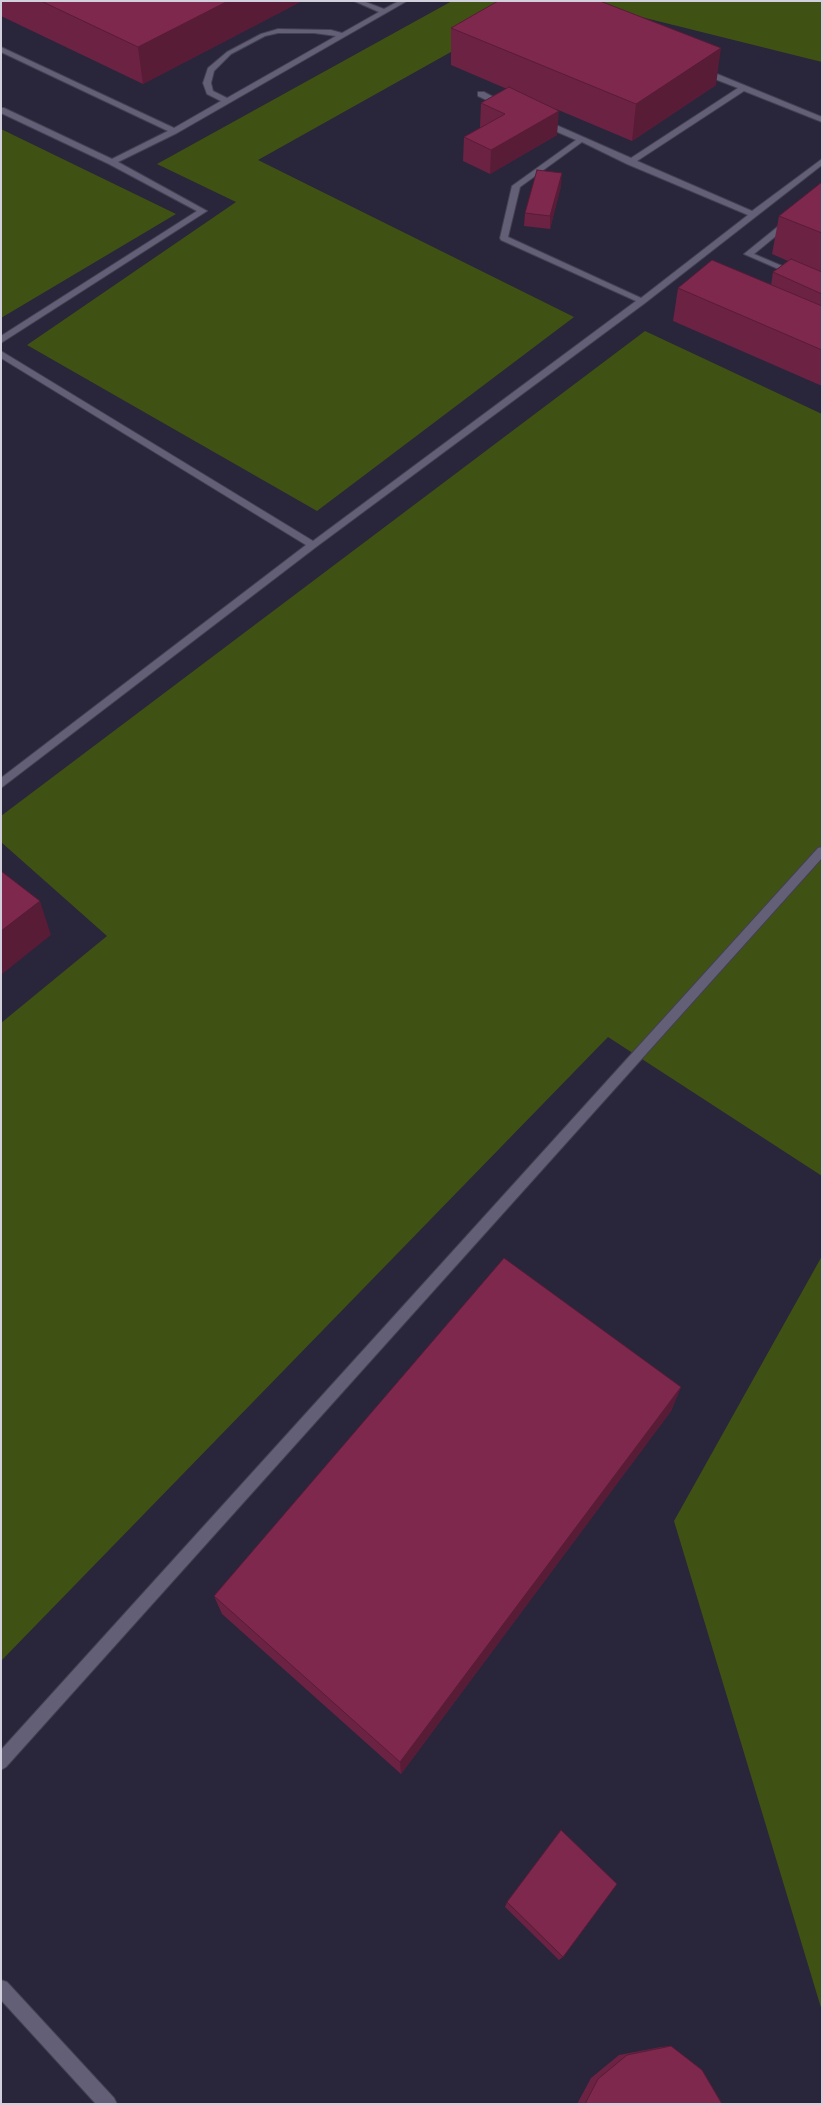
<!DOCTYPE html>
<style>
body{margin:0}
#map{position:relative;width:823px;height:2105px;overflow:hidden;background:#29253a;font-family:"Fira Sans Condensed",sans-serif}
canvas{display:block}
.frame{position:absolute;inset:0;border:2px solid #d2d0dd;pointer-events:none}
</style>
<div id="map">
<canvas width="823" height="2105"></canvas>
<div class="frame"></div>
</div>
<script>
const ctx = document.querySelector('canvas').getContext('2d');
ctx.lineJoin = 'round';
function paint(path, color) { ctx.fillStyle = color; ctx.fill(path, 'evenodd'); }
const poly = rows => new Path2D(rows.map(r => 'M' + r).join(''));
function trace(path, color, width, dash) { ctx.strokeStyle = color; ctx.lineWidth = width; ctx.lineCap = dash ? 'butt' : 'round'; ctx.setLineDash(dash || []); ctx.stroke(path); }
const green = poly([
 [452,1,542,1,258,160,574,317,317,511,27,345,236,202,157,164],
 [577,1,822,1,822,62],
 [1,129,176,214,1,318],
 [645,331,822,414,822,1176,608,1037,1,1661,1,1023,107,936,1,842,1,816],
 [822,1256,822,2011,674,1521]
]);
const minor = poly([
 [354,1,363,1,384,9,399,1,407,1,177,133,118,162,207,211,1,343,1,336,197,211,109,164,1,113,1,108,4,108,112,159,168,131,1,52,1,47,174,128,221,101,207,94,203,83,208,68,227,52,261,34,278,29,331,30,342,33,379,12,354,1],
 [278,33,314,33,336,36,227,98,213,91,211,83,214,71,231,54,265,36,278,33],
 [699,69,705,69,822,117,822,122,744,91,637,161,752,211,822,159,822,165,645,303,316,547,1,788,1,778,306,545,1,358,1,351,313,541,636,301,501,240,500,238,512,186,576,140,541,125,541,121,547,121,631,158,738,88,699,73,699,69],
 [582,142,627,164,748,215,641,298,508,237,520,187,582,142],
 [478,92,484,92,508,105,501,107,478,96,478,92],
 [786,220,793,222,754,254,822,283,822,288,744,254,786,220],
 [822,847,822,858,6,1767,1,1770,1,1750,818,848,822,847],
 [1,1980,7,1982,114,2098,117,2104,96,2104,1,2000,1,1980]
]);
const wall = poly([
 [1,1,302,1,143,84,1,16],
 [451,28,716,85,632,141,556,109,557,135,490,174,463,161,464,137,481,127,480,127,481,103,507,89,451,65],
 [822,182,822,386,673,321,678,288,771,285,773,272,788,261,772,254,779,216],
 [561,186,550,229,524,226,525,213],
 [681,1387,671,1411,401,1774,222,1614,214,1596],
 [507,1902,563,1957,559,1960,505,1907],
 [671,2046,722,2104,577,2104,591,2078,619,2055,661,2047]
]);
const shadedWall = poly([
 [228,1,302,1,143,84,138,47],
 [721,48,716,85,632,141,636,104],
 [559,111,557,135,490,174,491,150],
 [562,173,561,186,550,229,550,216],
 [40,901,51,935,1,975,1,931],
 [681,1387,671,1411,401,1774,400,1762]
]);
const building = poly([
 [41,1,228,1,138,47,41,1],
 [498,1,600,1,721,48,636,104,451,28,498,1],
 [509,87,559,111,491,150,464,137,505,114,481,103,509,87],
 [537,170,562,173,550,216,525,213,537,170],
 [822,182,822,233,779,216,822,182],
 [791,259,822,272,822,294,773,272,791,259],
 [712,260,822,306,822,350,678,288,712,260],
 [1,871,40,901,1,931,1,871],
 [504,1258,681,1387,400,1762,214,1596,504,1258],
 [561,1830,617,1884,563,1957,507,1902,561,1830],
 [671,2046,702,2070,722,2104,585,2104,598,2079,627,2055,671,2046]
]);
paint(green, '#3f5214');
trace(minor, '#444051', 2);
paint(minor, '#635f77');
paint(wall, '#6c2243');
paint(shadedWall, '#581c37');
paint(building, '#7e284e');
trace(building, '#581c37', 1);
</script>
